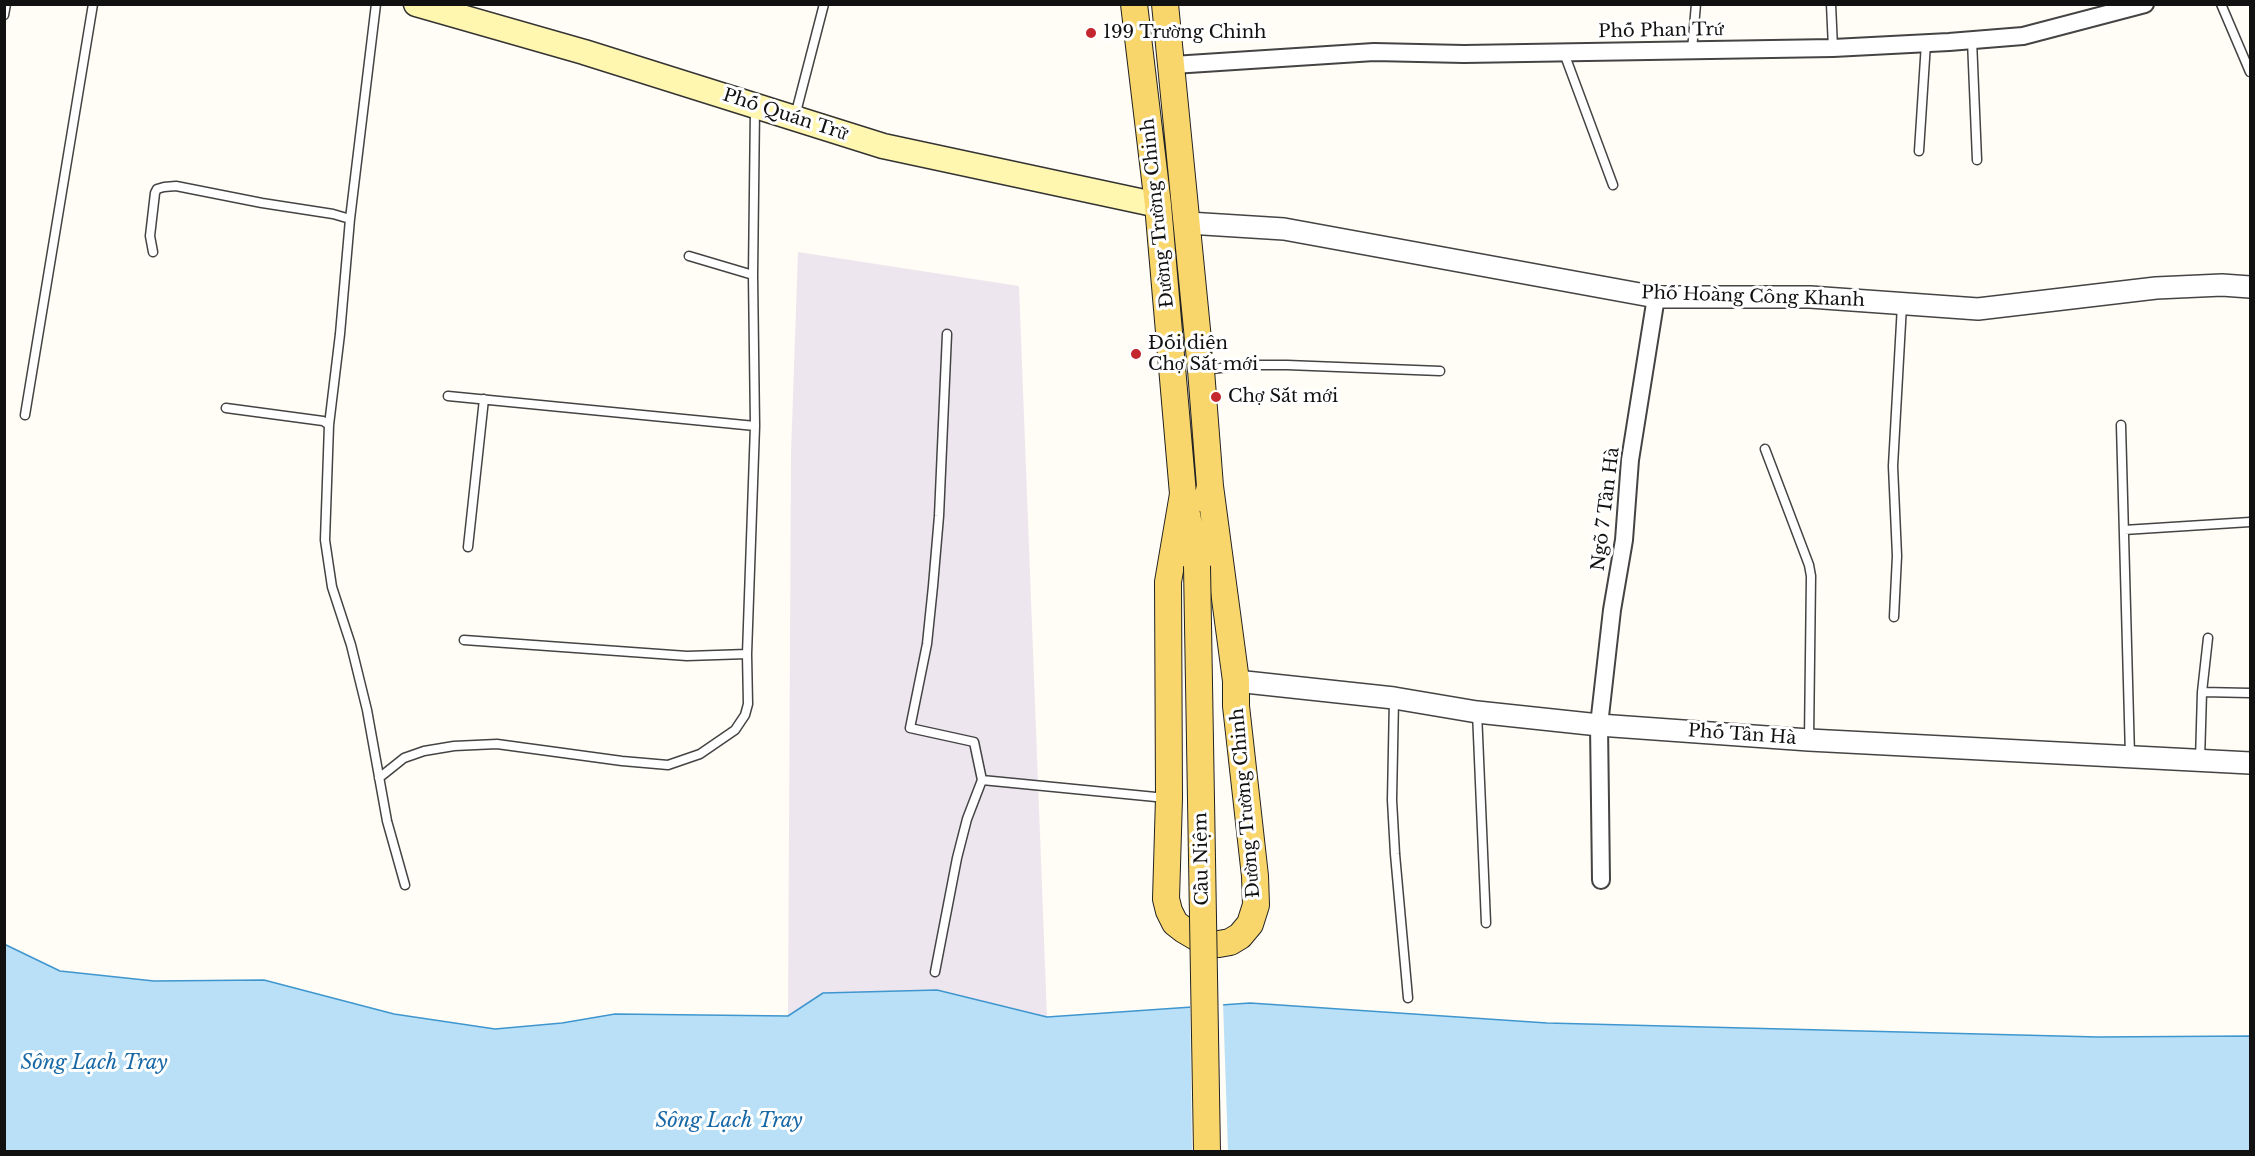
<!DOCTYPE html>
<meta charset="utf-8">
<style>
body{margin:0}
#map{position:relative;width:2255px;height:1156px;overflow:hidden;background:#fffdf5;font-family:"Libre Baskerville",serif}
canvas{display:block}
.frame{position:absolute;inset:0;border:6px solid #111;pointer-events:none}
</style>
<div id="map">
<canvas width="2255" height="1156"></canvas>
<div class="frame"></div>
</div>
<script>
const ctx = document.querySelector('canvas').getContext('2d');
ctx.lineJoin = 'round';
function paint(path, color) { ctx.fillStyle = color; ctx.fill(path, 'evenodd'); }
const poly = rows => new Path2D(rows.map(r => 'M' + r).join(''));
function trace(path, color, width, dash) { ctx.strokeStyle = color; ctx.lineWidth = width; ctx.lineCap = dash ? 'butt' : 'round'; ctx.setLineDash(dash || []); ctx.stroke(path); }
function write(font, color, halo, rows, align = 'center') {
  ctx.font = font + ' "Libre Baskerville",serif'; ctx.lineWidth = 6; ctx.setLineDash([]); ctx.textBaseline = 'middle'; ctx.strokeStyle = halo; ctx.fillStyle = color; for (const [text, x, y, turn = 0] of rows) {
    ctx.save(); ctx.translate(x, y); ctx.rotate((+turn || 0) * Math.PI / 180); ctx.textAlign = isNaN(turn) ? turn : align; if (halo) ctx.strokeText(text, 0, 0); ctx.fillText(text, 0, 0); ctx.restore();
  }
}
const industrial = poly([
 [798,252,1019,286,1047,1017,936,990,823,993,788,1016,791,453]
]);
const water = poly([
 [4,944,60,971,154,981,264,980,394,1014,495,1029,562,1023,615,1014,788,1016,823,993,937,990,1047,1017,1250,1003,1547,1023,2098,1037,2250,1036,2250,1151,5,1151,4,944]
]);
const pier = poly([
 [1223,1002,1228,1151,1192,1151,1190,1004]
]);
const service = poly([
 [376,4,350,219,340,334,329,425,325,540,332,587,351,645,367,710,387,821,405,885],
 [1831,4,1833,48],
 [2221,4,2250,72],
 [4,15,6,4],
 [1972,40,1977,160],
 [1692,50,1696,4],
 [1564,53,1613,185],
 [795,116,824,4],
 [1919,151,1926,43],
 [153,252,150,236,155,193,157,189,164,187,176,186,262,203,333,214,350,219],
 [689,256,753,275],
 [947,334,939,516,933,586,927,644,910,728,974,742,982,780,1166,798],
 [1204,370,1244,365,1287,365,1440,371],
 [448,396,755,426],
 [226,408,323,421,329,425],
 [25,415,93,4],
 [2121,425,2130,756],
 [1765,449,1809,565,1811,576,1809,740],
 [2124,530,2250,522],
 [468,547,484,399],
 [1894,617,1897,556,1893,466,1902,305],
 [464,640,687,656,747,654,755,426,753,275,755,108],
 [2202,692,2208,638],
 [1394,699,1392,800,1395,854,1408,998],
 [1477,712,1486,923],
 [2200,760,2202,692,2250,693],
 [379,778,404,758,424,751,454,746,497,744,622,761,668,765,700,754,735,730,745,715,748,704,747,654],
 [935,972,957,858,967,819,982,780]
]);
const minor = poly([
 [1173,65,1374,52,1464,54,1833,48,1949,42,2023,36,2145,4],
 [1601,880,1599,725,1612,610,1624,540,1630,460,1656,297]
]);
const tertiary = poly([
 [1188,223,1284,229,1656,297,1810,297,1978,309,2156,288,2222,285,2250,287],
 [1236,681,1394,698,1477,712,1599,725,1809,740,2250,763]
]);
const secondary = poly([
 [416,4,584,52,883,146,1158,205]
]);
const primary = poly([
 [1134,4,1158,205,1183,494,1197,566],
 [1165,4,1201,370,1210,486,1207,500],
 [1183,494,1168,582,1169,798,1166,899,1169,911,1175,923,1184,930,1208,944,1219,944,1230,942,1240,936,1250,924,1256,905,1255,876,1236,706,1236,681,1210,486]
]);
const primaryBridge = poly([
 [1197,566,1207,1152]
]);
const markers = [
 [1091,33,6,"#c4262e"],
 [1136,354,6,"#c4262e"],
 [1216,397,6,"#c4262e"]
];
const streetNames = [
 ["Phố Phan Trứ",1661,31,-1],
 ["Phố Quán Trữ",785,115,18],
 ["Đường Trường Chinh",1158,213,-96],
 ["Phố Hoàng Công Khanh",1753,297,2],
 ["Ngõ 7 Tân Hà",1606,509,-83],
 ["Phố Tân Hà",1742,735,4],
 ["Đường Trường Chinh",1246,803,-95],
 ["Cầu Niệm",1202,859,-91]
];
const poiNames = [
 ["199 Trường Chinh",1103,33],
 ["Đối diện",1148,344],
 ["Chợ Sắt mới",1148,365],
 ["Chợ Sắt mới",1228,397]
];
const waterNames = [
 ["Sông Lạch Tray",94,1063],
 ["Sông Lạch Tray",729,1121]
];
paint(industrial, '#eee6ef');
paint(water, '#b9e0f7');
trace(water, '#3f96cf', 1.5);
paint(pier, '#fffdf5');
trace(service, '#444', 11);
trace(minor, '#444', 20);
trace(tertiary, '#444', 24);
trace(secondary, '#333', 27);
trace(primary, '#222', 28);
trace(service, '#fff', 8);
trace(minor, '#fff', 16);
trace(tertiary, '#fff', 21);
trace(secondary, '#fff6b0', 24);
trace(primary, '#f9d66b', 26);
trace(primaryBridge, '#222', 28, []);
trace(primaryBridge, '#f9d66b', 26);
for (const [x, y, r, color] of markers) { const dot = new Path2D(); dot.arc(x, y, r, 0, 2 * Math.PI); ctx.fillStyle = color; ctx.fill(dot); trace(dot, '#fff', 2); }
write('18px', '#111', '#fff', streetNames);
write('18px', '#111', '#fff', poiNames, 'left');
write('italic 20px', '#1768a6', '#fff', waterNames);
</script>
